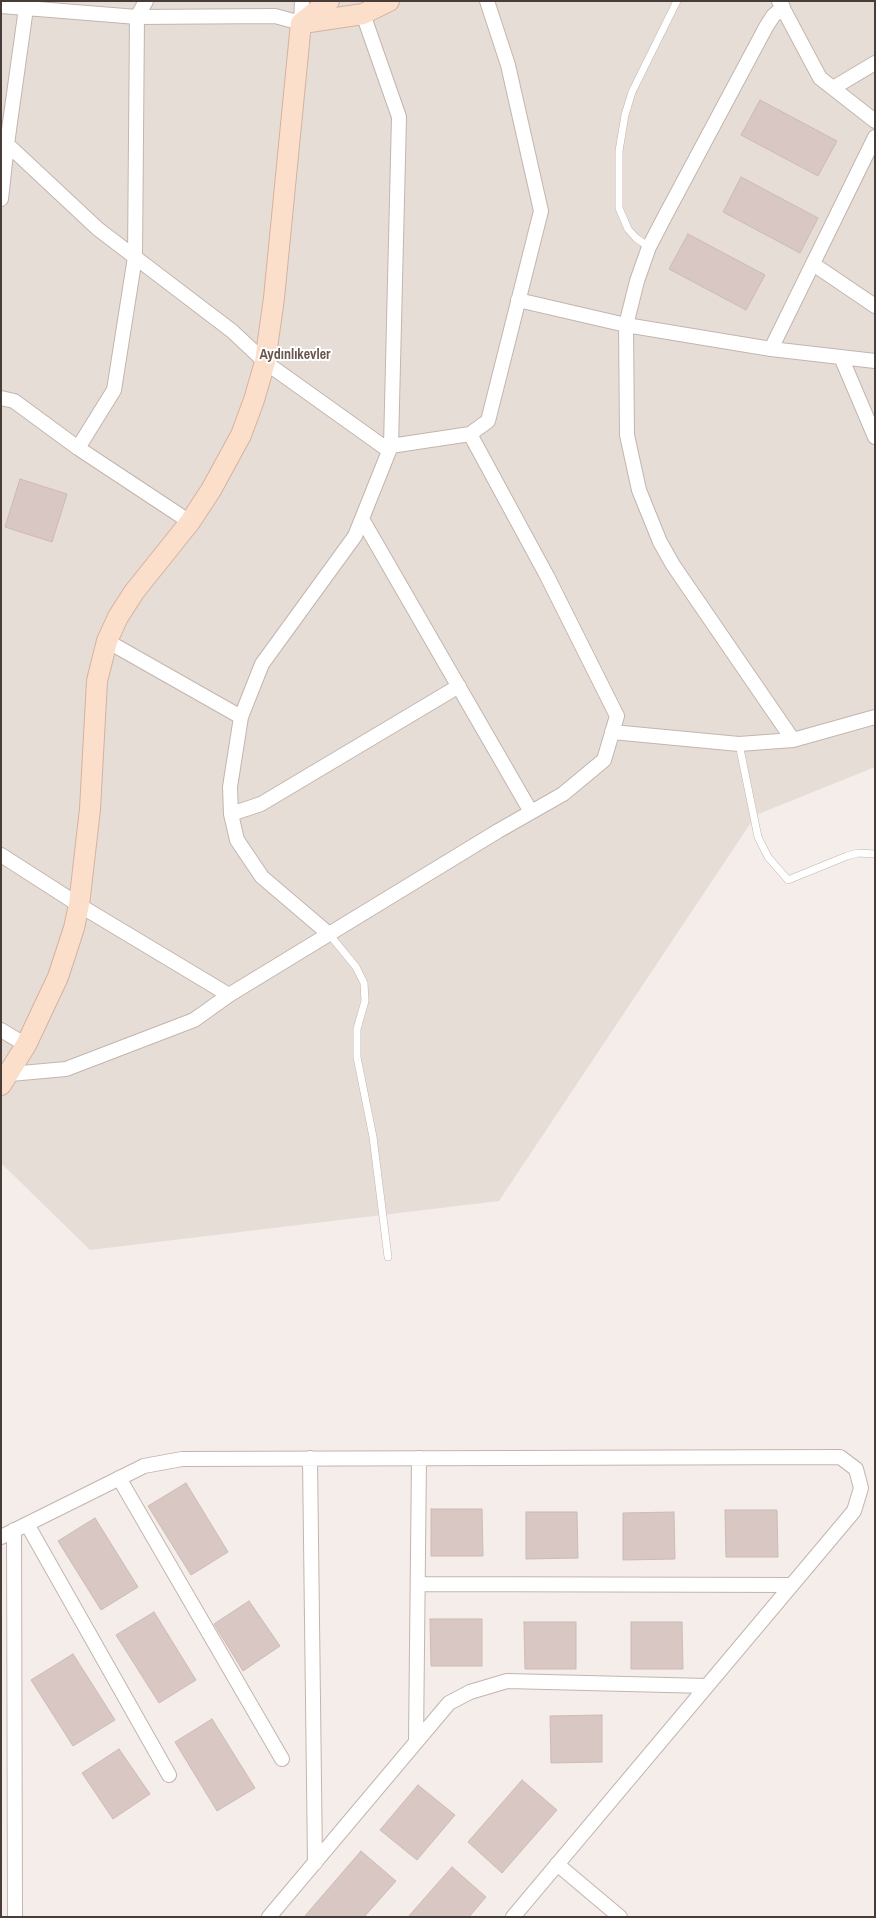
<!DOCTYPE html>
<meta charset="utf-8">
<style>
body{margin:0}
#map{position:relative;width:876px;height:1918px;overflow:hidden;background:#f4ede9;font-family:"Archivo Narrow",sans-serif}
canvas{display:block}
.frame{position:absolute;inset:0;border:2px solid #473c38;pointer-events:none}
</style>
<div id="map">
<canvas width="876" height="1918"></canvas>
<div class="frame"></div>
</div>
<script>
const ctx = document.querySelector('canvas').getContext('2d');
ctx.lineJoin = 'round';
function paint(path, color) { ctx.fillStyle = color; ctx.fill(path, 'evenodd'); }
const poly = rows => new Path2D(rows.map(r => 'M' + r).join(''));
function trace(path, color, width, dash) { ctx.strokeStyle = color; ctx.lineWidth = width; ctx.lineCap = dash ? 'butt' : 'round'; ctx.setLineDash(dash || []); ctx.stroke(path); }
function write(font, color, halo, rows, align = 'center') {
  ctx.font = font + ' "Archivo Narrow",sans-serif'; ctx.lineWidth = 4; ctx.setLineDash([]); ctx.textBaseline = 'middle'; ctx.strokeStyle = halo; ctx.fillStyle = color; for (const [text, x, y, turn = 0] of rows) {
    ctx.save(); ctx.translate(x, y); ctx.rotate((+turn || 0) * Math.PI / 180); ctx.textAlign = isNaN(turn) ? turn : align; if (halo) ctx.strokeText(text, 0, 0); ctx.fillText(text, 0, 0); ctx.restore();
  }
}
const residential = poly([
 [1,1,875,1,875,767,756,815,499,1201,90,1250,1,1163]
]);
const building = poly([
 [760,100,837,141,818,176,741,135,760,100],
 [741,177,818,218,800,253,723,212,741,177],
 [688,234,765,275,746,310,669,269,688,234],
 [20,479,67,494,52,542,5,527,20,479],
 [186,1483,228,1552,191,1575,148,1506,186,1483],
 [431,1509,482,1509,483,1556,431,1556,431,1509],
 [725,1510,777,1510,778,1557,726,1557,725,1510],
 [526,1512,577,1512,578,1558,526,1559,526,1512],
 [674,1512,675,1559,623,1560,623,1513,674,1512],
 [95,1518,138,1587,101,1610,58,1541,95,1518],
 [249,1601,280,1646,243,1671,214,1624,249,1601],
 [154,1612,196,1680,159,1703,116,1635,154,1612],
 [430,1619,482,1619,482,1666,431,1666,430,1619],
 [524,1622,576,1622,576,1669,525,1669,524,1622],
 [631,1622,682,1622,683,1669,631,1669,631,1622],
 [73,1654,115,1720,73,1746,31,1680,73,1654],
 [602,1715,602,1762,551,1763,550,1716,602,1715],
 [212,1719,255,1788,217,1811,175,1742,212,1719],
 [119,1749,150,1794,113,1819,82,1773,119,1749],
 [522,1780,557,1810,502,1873,468,1842,522,1780],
 [418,1785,455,1815,417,1860,380,1830,418,1785],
 [361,1851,396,1881,364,1917,304,1917,361,1851],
 [452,1867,486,1897,469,1917,408,1917,452,1867]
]);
const lane = poly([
 [649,247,636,238,628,229,619,208,619,151,625,115,632,92,677,1],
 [739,744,758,837,768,857,788,880,847,856,858,853,875,854],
 [329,934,356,967,364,983,365,1001,357,1029,357,1057,373,1137,388,1257]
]);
const street = poly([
 [779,1,820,78,875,121],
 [1,6,137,17,275,16,301,23,302,1],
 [783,7,773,16,766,27,664,218,649,247,637,281,626,325,627,435,639,490,660,542,673,565,793,740],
 [833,88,875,63],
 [1,143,7,144,98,229,232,331,265,362,384,447,470,434,488,421,541,211,508,65,487,1],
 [1,199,7,144,27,1],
 [813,264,875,306],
 [518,300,626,325,771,349,875,361],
 [771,349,875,137],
 [841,357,875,437],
 [1,398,14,401,78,448,190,522],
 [78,448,114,390,135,257,137,17,146,1],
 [362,519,531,812],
 [107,641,241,717],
 [612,732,739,744,793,740,875,717],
 [231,814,261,804,459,686],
 [1,855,79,905,229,995],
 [329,934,262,877,237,840,231,814,230,787,241,717,262,664,355,536,391,446,399,117,363,14],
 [1,1030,26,1045],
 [10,1074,66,1069,194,1020,229,995,498,831,563,794,604,760,617,716,547,576,470,434],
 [310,1458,315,1863],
 [119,1478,282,1759],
 [27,1524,169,1775],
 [14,1530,15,1917],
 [1,1537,144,1466,182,1459,840,1457,856,1469,861,1488,854,1511,513,1917],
 [418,1584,792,1585],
 [416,1742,419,1458],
 [557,1864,620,1917],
 [269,1917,449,1703,470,1692,507,1681,707,1686]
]);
const secondary = poly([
 [303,23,363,14,389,1],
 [1,1085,26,1045,58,977,74,928,79,905,90,809,97,681,107,641,118,617,134,592,190,522,211,490,241,435,254,400,265,362,274,298,301,23,329,1]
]);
const districtNames = [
 ["Aydınlıkevler",295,355]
];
paint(residential, '#e7ddd7');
paint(building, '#d8c7c2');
trace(building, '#cfbab3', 1);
trace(lane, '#c2b5af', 8);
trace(street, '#c2b5af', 16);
trace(secondary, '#d4b29e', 22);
trace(lane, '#fff', 7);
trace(street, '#fff', 14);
trace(secondary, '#fcdfcb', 20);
write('bold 14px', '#69564f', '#fff', districtNames);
</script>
